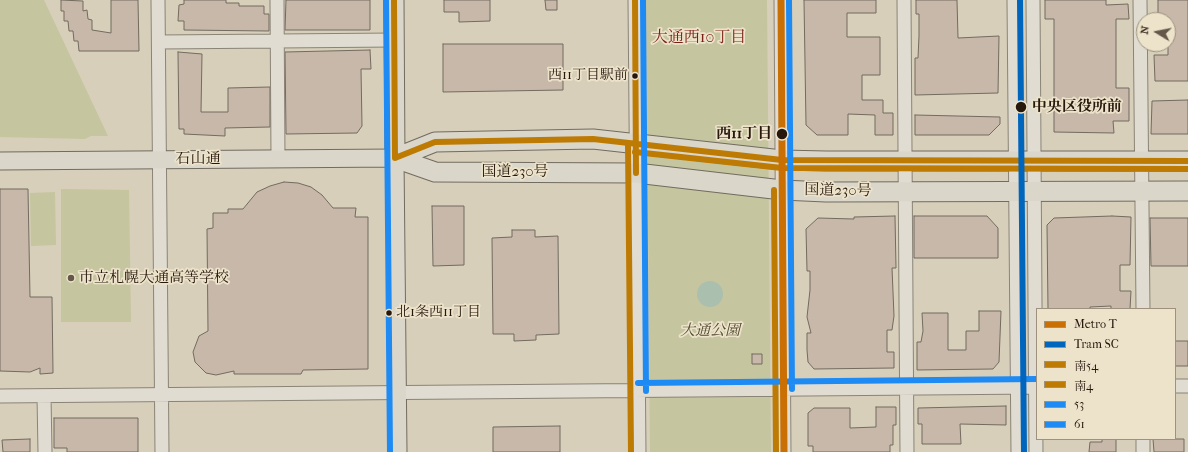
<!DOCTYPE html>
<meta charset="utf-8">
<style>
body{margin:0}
#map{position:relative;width:1188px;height:452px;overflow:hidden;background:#d7cfba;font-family:"IM FELL French Canon","Noto Serif JP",serif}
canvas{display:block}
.legend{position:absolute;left:1036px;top:308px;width:140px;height:132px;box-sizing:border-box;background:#ede3ca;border:1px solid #9e927e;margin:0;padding:5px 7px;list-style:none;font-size:12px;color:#27180d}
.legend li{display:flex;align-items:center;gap:8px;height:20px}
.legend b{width:20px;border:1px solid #9e927e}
.north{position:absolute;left:1136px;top:12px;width:40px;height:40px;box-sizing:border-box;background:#ede3ca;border:1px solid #9e927e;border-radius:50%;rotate:280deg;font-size:11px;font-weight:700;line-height:16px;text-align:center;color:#27180d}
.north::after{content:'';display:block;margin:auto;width:14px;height:18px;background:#65584a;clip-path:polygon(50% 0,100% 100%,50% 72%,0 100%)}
</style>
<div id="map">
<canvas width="1188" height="452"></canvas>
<ul class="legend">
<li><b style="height:5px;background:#c96f03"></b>Metro T</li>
<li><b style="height:5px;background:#0065bd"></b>Tram SC</li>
<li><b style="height:5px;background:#be7b04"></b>南54</li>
<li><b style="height:5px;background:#be7b04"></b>南4</li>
<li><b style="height:5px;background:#1e8af3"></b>53</li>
<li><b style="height:5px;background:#1e8af3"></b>61</li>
</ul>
<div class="north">N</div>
</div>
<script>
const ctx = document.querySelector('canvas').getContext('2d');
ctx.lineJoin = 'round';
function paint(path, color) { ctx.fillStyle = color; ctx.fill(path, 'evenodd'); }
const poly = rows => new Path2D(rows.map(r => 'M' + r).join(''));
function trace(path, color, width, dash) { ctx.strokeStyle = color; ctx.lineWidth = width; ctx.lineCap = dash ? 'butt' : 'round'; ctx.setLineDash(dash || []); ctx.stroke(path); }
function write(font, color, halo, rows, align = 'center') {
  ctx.font = font + ' "IM FELL French Canon","Noto Serif JP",serif'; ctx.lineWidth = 3.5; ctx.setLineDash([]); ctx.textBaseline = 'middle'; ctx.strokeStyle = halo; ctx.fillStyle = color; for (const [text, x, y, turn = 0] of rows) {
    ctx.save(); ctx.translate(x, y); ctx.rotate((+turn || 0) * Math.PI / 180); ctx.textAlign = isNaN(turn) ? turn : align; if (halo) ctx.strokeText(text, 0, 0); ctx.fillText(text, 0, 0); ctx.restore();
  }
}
const green = poly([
 [0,0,44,0,108,136,91,136,85,139,0,137],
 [646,0,767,0,771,452,650,452],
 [61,189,129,190,131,322,61,322],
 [55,192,56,245,31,246,30,193]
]);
const water = poly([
 '697 294a13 13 0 1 1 26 0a13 13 0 1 1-26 0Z'
]);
const building = poly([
 [61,0,83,1,83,11,87,10,88,19,92,20,92,30,111,33,111,0,138,0,139,51,79,51,78,41,74,41,73,31,69,31,68,21,64,21,64,11,61,11,61,0],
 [184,0,226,0,226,3,239,3,239,6,264,6,264,14,269,14,269,31,184,30,184,21,178,21,179,5,184,4,184,0],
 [286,0,370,0,370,30,285,30,286,0],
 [444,0,490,0,490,21,459,22,459,12,444,12,444,0],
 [545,0,557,0,557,10,546,10,545,0],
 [804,0,876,0,876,13,847,13,847,37,880,37,880,75,862,75,862,100,883,100,883,113,893,113,893,135,875,135,875,115,848,114,848,135,817,135,806,125,804,0],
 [916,0,957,0,958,38,999,36,998,93,915,95,915,58,918,58,919,36,919,14,916,14,916,0],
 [1045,0,1106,0,1106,5,1128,4,1129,19,1116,19,1116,88,1129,88,1129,121,1113,121,1114,133,1054,132,1054,19,1045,19,1045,0],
 [1158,0,1188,0,1188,81,1155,81,1154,55,1168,55,1168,20,1158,20,1158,0],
 [443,44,563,44,563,90,443,92,443,44],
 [370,50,371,69,361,69,362,126,357,133,286,134,285,52,370,50],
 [178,52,202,54,201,112,228,112,228,88,270,87,270,127,225,128,225,136,184,134,184,129,179,129,178,52],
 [1188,100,1188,134,1151,134,1152,101,1188,100],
 [915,115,1000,117,1000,124,989,135,915,135,915,115],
 [284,182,298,183,311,187,322,195,333,208,356,208,355,217,368,217,368,369,303,370,301,374,234,374,234,371,216,375,206,373,195,362,193,352,199,336,208,331,207,229,213,228,213,213,228,213,228,209,243,209,257,192,270,186,284,182],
 [0,189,28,189,30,297,52,297,53,373,40,374,40,368,30,372,0,371,0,189],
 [432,206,464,206,464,265,433,266,432,206],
 [895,216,896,268,892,268,894,316,892,330,887,330,887,352,894,352,894,368,814,369,808,362,807,350,807,333,811,333,807,317,810,290,810,271,807,271,806,229,818,218,854,219,854,217,895,216],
 [914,216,987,216,998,228,998,258,914,258,914,216],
 [1112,216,1131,217,1130,265,1120,265,1120,291,1131,291,1130,309,1111,309,1111,306,1090,307,1090,309,1048,309,1047,225,1054,218,1112,216],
 [1150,218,1188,218,1188,266,1151,266,1150,218],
 [512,230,535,230,535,237,558,236,559,334,536,335,536,340,514,341,514,334,493,334,492,238,512,237,512,230],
 [979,311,1001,311,999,362,993,369,917,370,917,342,921,342,923,331,922,313,948,313,948,350,966,350,966,331,979,331,979,311],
 [1175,341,1188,341,1188,366,1175,366,1175,341],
 [752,354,762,354,762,364,752,364,752,354],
 [1006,406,1006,425,960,424,961,444,922,444,922,424,918,424,918,408,1006,406],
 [876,407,896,407,896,425,893,425,893,445,890,445,890,452,813,452,813,446,808,446,808,413,814,408,850,408,850,428,876,427,876,407],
 [54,418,138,418,138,452,67,452,67,448,54,448,54,418],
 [560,426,560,452,493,452,493,427,560,426],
 [30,439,30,452,3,452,2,440,30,439],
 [1102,439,1116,439,1116,452,1089,452,1090,442,1102,442,1102,439],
 [1153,439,1184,439,1184,452,1154,452,1153,439]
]);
const minor = poly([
 [158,0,162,452],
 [277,0,278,158],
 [635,0,639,452],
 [781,0,784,452],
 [904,0,907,452],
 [1014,0,1018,452],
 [1033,0,1036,452],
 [1140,0,1143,309],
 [159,42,395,40],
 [1175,386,1188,386],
 [0,396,1037,387],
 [44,396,45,452],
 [1143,439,1143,452]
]);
const major = poly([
 [0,161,395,158,398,452]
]);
const highway = poly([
 [394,0,395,158],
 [395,158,435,142,593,139,782,160,826,161,1188,161],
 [395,158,435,172,636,173,782,190,826,192,1188,191]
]);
const bus1 = poly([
 [394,0,395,158],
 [635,0,636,173],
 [395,158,435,142,593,139,782,160,1188,161]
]);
const bus2 = poly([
 [628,144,631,452],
 [635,152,782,168,1188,169],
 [774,190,776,452]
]);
const bus3 = poly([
 [643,0,646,391],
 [789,0,792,389],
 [638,383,1037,379]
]);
const bus4 = poly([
 [386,0,390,452]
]);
const tram1 = poly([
 [1020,0,1024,452]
]);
const metro1 = poly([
 [781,0,784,452]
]);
const markers = [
 [635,76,3.5,"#27180d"],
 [1021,107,6,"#27180d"],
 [782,134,6,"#27180d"],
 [71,278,4,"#65584a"],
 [389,313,3.5,"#27180d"]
];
const busNames = [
 ["西11丁目駅前",628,76],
 ["北1条西11丁目",396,313,"left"]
];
const stopNames = [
 ["中央区役所前",1032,107],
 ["西11丁目",772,134,"right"]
];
const streetNames = [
 ["石山通",198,159],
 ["国道230号",515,172],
 ["国道230号",838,191,1]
];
const poiNames = [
 ["市立札幌大通高等学校",79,278]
];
const parkNames = [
 ["大通公園",710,331]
];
const neighbourhoodNames = [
 ["大通西10丁目",699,38]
];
paint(green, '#c5c59f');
paint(water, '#aabfad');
paint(building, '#c7b8aa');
trace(building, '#726b5f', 1);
trace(minor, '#8a8477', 15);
trace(major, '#726b5f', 19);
trace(highway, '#726b5f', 21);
trace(minor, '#e0dcd1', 13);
trace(major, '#dad6ca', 17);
trace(highway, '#dad6ca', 19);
trace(bus1, '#be7b04', 6);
trace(bus2, '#be7b04', 6);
trace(bus3, '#1e8af3', 6);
trace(bus4, '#1e8af3', 6);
trace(tram1, '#0065bd', 6);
trace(metro1, '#c96f03', 7);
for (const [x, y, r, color] of markers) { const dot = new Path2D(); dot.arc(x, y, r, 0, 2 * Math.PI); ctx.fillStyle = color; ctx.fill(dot); trace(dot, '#ede3ca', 1.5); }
write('14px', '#27180d', '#ede3ca', busNames, 'right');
write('bold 15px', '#27180d', '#ede3ca', stopNames, 'left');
write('15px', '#27180d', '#ede3ca', streetNames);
write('15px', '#27180d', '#ede3ca', poiNames, 'left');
write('italic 15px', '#524932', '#ede3ca', parkNames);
write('16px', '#7a1f14', '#ede3ca', neighbourhoodNames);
</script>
